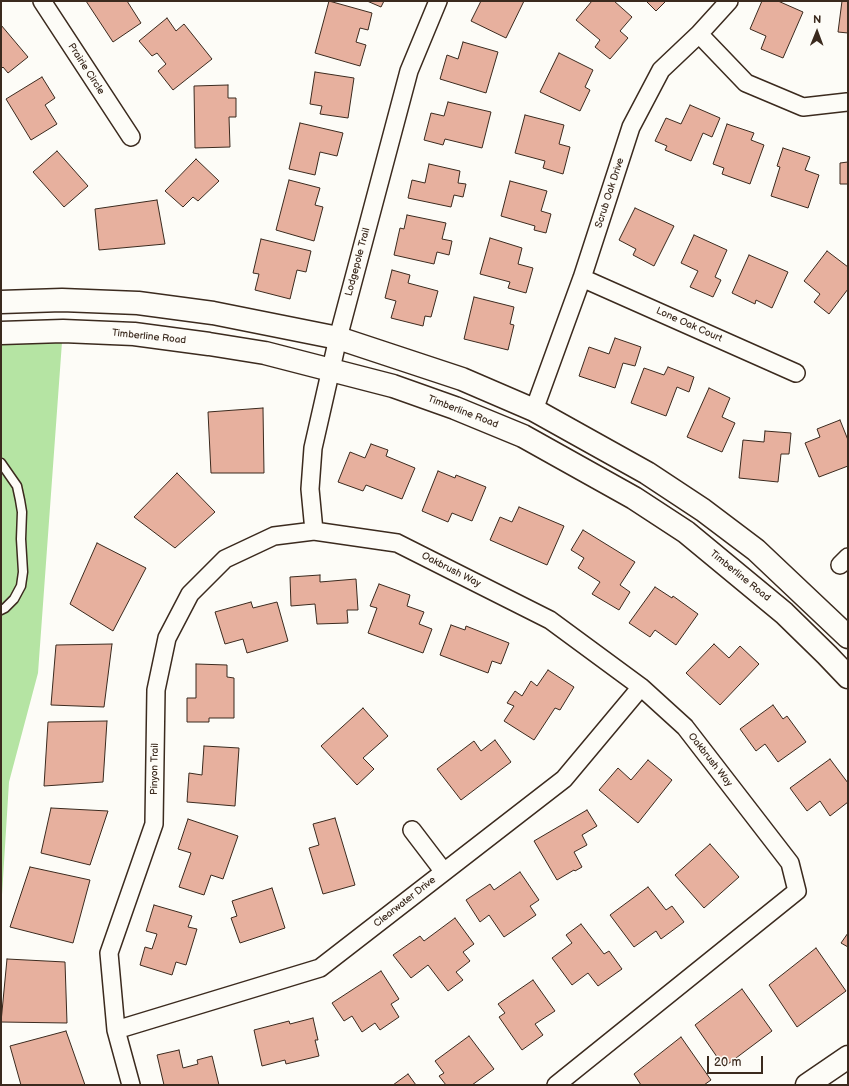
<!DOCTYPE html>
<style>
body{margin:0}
#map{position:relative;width:849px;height:1086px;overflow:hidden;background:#fdfcf7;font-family:"Balsamiq Sans",sans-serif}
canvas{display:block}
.frame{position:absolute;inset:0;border:2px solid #3b2a1e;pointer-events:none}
.north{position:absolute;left:797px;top:12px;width:40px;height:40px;-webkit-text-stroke:3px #fdfcf7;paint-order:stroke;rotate:1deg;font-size:11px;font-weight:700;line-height:16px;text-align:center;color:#3b2a1e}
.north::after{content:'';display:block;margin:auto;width:14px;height:18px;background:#3b2a1e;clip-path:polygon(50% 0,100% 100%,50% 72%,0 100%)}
.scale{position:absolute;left:707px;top:1056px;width:56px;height:18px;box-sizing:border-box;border:2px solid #3b2a1e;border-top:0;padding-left:5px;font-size:12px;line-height:14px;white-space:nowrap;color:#3b2a1e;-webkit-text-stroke:3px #fdfcf7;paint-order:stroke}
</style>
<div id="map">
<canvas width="849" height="1086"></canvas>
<div class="frame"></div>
<div class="north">N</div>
<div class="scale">20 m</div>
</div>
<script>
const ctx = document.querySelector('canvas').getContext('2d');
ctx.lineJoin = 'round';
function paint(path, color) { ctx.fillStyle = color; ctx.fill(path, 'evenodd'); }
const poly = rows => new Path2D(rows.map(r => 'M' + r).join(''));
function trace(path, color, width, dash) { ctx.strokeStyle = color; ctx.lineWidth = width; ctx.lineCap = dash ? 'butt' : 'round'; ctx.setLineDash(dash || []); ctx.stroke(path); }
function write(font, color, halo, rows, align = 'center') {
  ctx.font = font + ' "Balsamiq Sans",sans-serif'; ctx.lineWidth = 4; ctx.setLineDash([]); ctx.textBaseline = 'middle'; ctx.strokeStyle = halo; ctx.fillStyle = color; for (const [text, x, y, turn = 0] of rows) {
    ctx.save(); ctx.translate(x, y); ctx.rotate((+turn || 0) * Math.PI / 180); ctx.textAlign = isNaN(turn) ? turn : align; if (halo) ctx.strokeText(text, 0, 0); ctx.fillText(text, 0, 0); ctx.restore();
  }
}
const green = poly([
 [62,342,38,673,9,782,1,911,1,345]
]);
const building = poly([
 [86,1,127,1,141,23,113,42,86,1],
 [329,1,372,13,368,30,360,28,356,42,366,45,360,66,315,53,329,1],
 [367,1,384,1,381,7,367,1],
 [481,1,524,1,506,38,471,21,481,1],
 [592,1,614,1,632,17,620,31,628,38,610,59,595,47,600,40,576,20,592,1],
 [646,1,666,1,656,11,646,1],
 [762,1,778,1,803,12,783,58,761,49,766,36,750,29,762,1],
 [842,1,848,1,848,33,838,32,842,1],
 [167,18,176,31,184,24,212,59,173,90,158,71,166,64,157,53,152,56,139,41,167,18],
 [1,25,28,57,8,73,3,67,1,69,1,25],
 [463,42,498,52,486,93,440,79,447,55,458,59,463,42],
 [559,53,593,70,585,87,590,90,580,111,540,92,559,53],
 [315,72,354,78,348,118,320,114,322,106,310,104,315,72],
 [42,77,55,98,45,105,57,124,31,140,6,99,42,77],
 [228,85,228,98,236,98,236,117,229,117,230,147,195,148,194,86,228,85],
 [448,102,491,112,482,148,445,139,443,145,424,140,431,113,444,116,448,102],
 [690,105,720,118,712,137,703,133,691,161,665,150,667,146,655,141,666,118,681,124,690,105],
 [525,115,564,125,559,144,570,147,563,174,543,168,545,161,515,153,525,115],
 [300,123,343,133,337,156,320,152,315,175,289,169,300,123],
 [727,124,754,133,751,140,764,145,750,184,722,174,724,168,713,164,727,124],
 [783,148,810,157,805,170,819,175,808,208,771,196,780,167,777,166,783,148],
 [57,151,88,186,64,207,33,172,57,151],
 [196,159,219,181,198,201,193,197,183,207,165,191,196,159],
 [848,162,848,209,848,184,840,184,840,163,848,162],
 [429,164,460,171,458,183,466,184,463,197,454,195,451,207,408,198,412,180,425,183,429,164],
 [289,180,320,188,315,205,323,207,314,241,276,230,289,180],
 [510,181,547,191,541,211,551,214,546,233,534,230,535,226,501,216,510,181],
 [157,200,165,244,99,250,95,209,157,200],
 [635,208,674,226,654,266,633,255,636,249,619,240,635,208],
 [407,215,446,223,442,239,452,241,449,255,437,252,434,264,394,255,400,228,404,229,407,215],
 [694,235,727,250,715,277,721,280,713,297,690,287,698,271,681,263,694,235],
 [490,238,522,248,518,264,533,268,526,293,508,288,510,282,480,274,490,238],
 [261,239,311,251,306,272,297,270,290,299,255,290,259,274,253,273,261,239],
 [827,251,848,267,848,289,829,314,814,302,820,294,804,281,827,251],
 [749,255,788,272,772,308,756,300,755,304,732,293,749,255],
 [392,270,410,275,408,283,438,291,431,317,425,316,423,326,391,318,396,301,385,298,392,270],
 [474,297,514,307,510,324,514,325,508,350,464,339,474,297],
 [615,338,641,347,635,366,623,363,615,388,579,376,589,347,609,354,615,338],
 [668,367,694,377,689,392,677,387,666,416,631,403,644,368,664,375,668,367],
 [709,388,730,398,722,417,735,423,722,452,687,437,709,388],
 [263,408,264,473,211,473,208,412,263,408],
 [840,420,848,440,848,466,819,477,805,443,820,437,817,429,840,420],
 [765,431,791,433,789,454,781,454,778,482,739,478,743,440,764,442,765,431],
 [371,444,388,450,386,456,415,468,402,499,366,485,363,491,338,482,350,452,365,458,371,444],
 [438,471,455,478,456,475,486,487,472,521,452,513,448,522,422,511,438,471],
 [177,473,215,512,175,548,134,517,177,473],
 [519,507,564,526,547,565,490,540,500,517,512,522,519,507],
 [583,530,635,562,620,585,630,592,619,610,592,594,600,582,578,568,584,558,571,550,583,530],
 [97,543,146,568,113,631,70,604,97,543],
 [320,575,320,582,356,579,358,610,347,610,348,623,317,624,315,604,291,606,290,577,320,575],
 [379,584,410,595,407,606,424,612,419,624,432,629,423,653,368,633,377,608,370,606,379,584],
 [655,587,672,598,673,596,698,614,676,645,655,630,650,637,629,623,655,587],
 [251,602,253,608,277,602,288,641,247,653,243,639,225,644,215,612,251,602],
 [451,625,465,630,466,626,509,643,501,664,492,661,488,673,440,655,451,625],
 [112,644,104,707,51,705,56,645,112,644],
 [714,644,729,658,740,646,759,664,720,705,686,673,714,644],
 [196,664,227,665,227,677,234,678,234,718,209,718,209,722,187,722,187,698,196,698,196,664],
 [548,670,574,687,560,710,555,708,534,740,504,721,514,706,507,703,515,691,522,696,531,681,537,686,548,670],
 [773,705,783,719,787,716,806,742,778,762,765,744,756,751,740,729,773,705],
 [363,708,388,736,363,758,374,769,357,785,321,746,363,708],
 [107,721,103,782,44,786,48,722,107,721],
 [495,740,511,762,461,800,437,769,474,741,481,751,495,740],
 [204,746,239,748,235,806,187,802,189,773,202,775,204,746],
 [830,759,848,783,848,802,830,816,820,801,807,811,790,788,830,759],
 [648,760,672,780,638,823,599,790,618,768,631,780,648,760],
 [51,808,108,811,90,865,41,853,51,808],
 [587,810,597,826,582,835,587,845,574,852,582,867,575,871,574,870,557,880,534,841,587,810],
 [335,818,355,885,323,894,309,848,319,845,313,824,335,818],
 [188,819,238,836,223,879,211,875,204,895,179,887,191,853,178,849,188,819],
 [710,844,739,877,704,908,675,875,710,844],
 [30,867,90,880,73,943,10,927,30,867],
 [520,872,539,900,530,906,536,915,504,937,489,915,480,922,466,900,490,884,494,890,520,872],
 [648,887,666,910,672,906,684,922,661,939,656,931,634,947,610,915,648,887],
 [272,888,285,928,240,943,231,918,237,916,232,901,272,888],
 [154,905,192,916,188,927,197,929,186,965,176,962,172,975,140,965,145,947,152,949,157,934,146,931,154,905],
 [455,918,474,944,463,952,470,961,456,972,463,980,448,991,428,965,411,978,393,955,420,936,424,941,455,918],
 [581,924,604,954,609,951,622,969,598,986,588,973,572,985,552,958,572,943,566,935,581,924],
 [848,933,848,947,841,943,848,933],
 [816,948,846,991,797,1027,769,985,816,948],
 [7,959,65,962,67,1023,1,1022,7,959],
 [381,971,399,999,391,1004,399,1017,380,1030,375,1023,362,1032,352,1016,344,1021,332,1003,381,971],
 [533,980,555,1011,535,1024,543,1035,522,1050,499,1017,505,1013,498,1004,533,980],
 [742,989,772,1031,724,1067,695,1025,742,989],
 [313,1018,318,1040,315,1040,319,1056,286,1064,285,1060,262,1066,254,1030,289,1021,290,1024,313,1018],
 [66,1031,85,1085,21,1085,10,1046,66,1031],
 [469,1036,494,1069,472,1085,446,1085,439,1076,444,1073,435,1061,469,1036],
 [681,1037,711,1080,704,1085,641,1085,634,1074,681,1037],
 [179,1050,183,1068,198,1064,197,1060,212,1056,219,1085,164,1085,157,1055,179,1050],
 [408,1074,416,1085,393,1085,408,1074]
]);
const lane = poly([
 [1,463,17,486,20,500,22,512,21,539,23,572,21,586,14,599,5,608,1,610]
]);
const street = poly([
 [42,1,131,137],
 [699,34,746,83,803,107,847,102],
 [582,278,796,373],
 [534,410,582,278,631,127,661,70,699,34,729,1],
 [314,531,310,489,313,448,338,338,409,71,438,1],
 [840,565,848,557],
 [412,830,444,872],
 [116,1030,320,968,564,779,641,687],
 [131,1085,116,1030,109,953,154,824,156,690,167,638,190,594,225,559,274,536,314,531,397,543,550,620,641,687,685,727,790,863,797,891,556,1085]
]);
const secondary = poly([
 [1,302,62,300,138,303,213,313,338,338,462,379,534,410,647,473,703,510,756,550,848,637],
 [1,333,63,331,134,334,209,344,265,353,393,386,455,408,523,436,634,498,686,532,784,613,827,655,848,677],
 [807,1085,848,1057]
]);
const streetNames = [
 ["Prairie Circle",86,69,57],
 ["Scrub Oak Drive",610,193,-72],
 ["Lodgepole Trail",358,262,-75],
 ["Lone Oak Court",689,325,24],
 ["Timberline Road",149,337,6],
 ["Timberline Road",463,412,21],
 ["Oakbrush Way",451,570,27],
 ["Timberline Road",740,576,39],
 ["Oakbrush Way",710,760,52],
 ["Pinyon Trail",155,769,-89],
 ["Clearwater Drive",405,902,-38]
];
paint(green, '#b5e4a3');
paint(building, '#e7b09e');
trace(building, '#3b2a1e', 1);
trace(lane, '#3b2a1e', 11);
trace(street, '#3b2a1e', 20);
trace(secondary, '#3b2a1e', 25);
trace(lane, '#fdfcf7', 8);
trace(street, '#fdfcf7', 17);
trace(secondary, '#fdfcf7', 22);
write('10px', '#3b2a1e', '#fdfcf7', streetNames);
</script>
